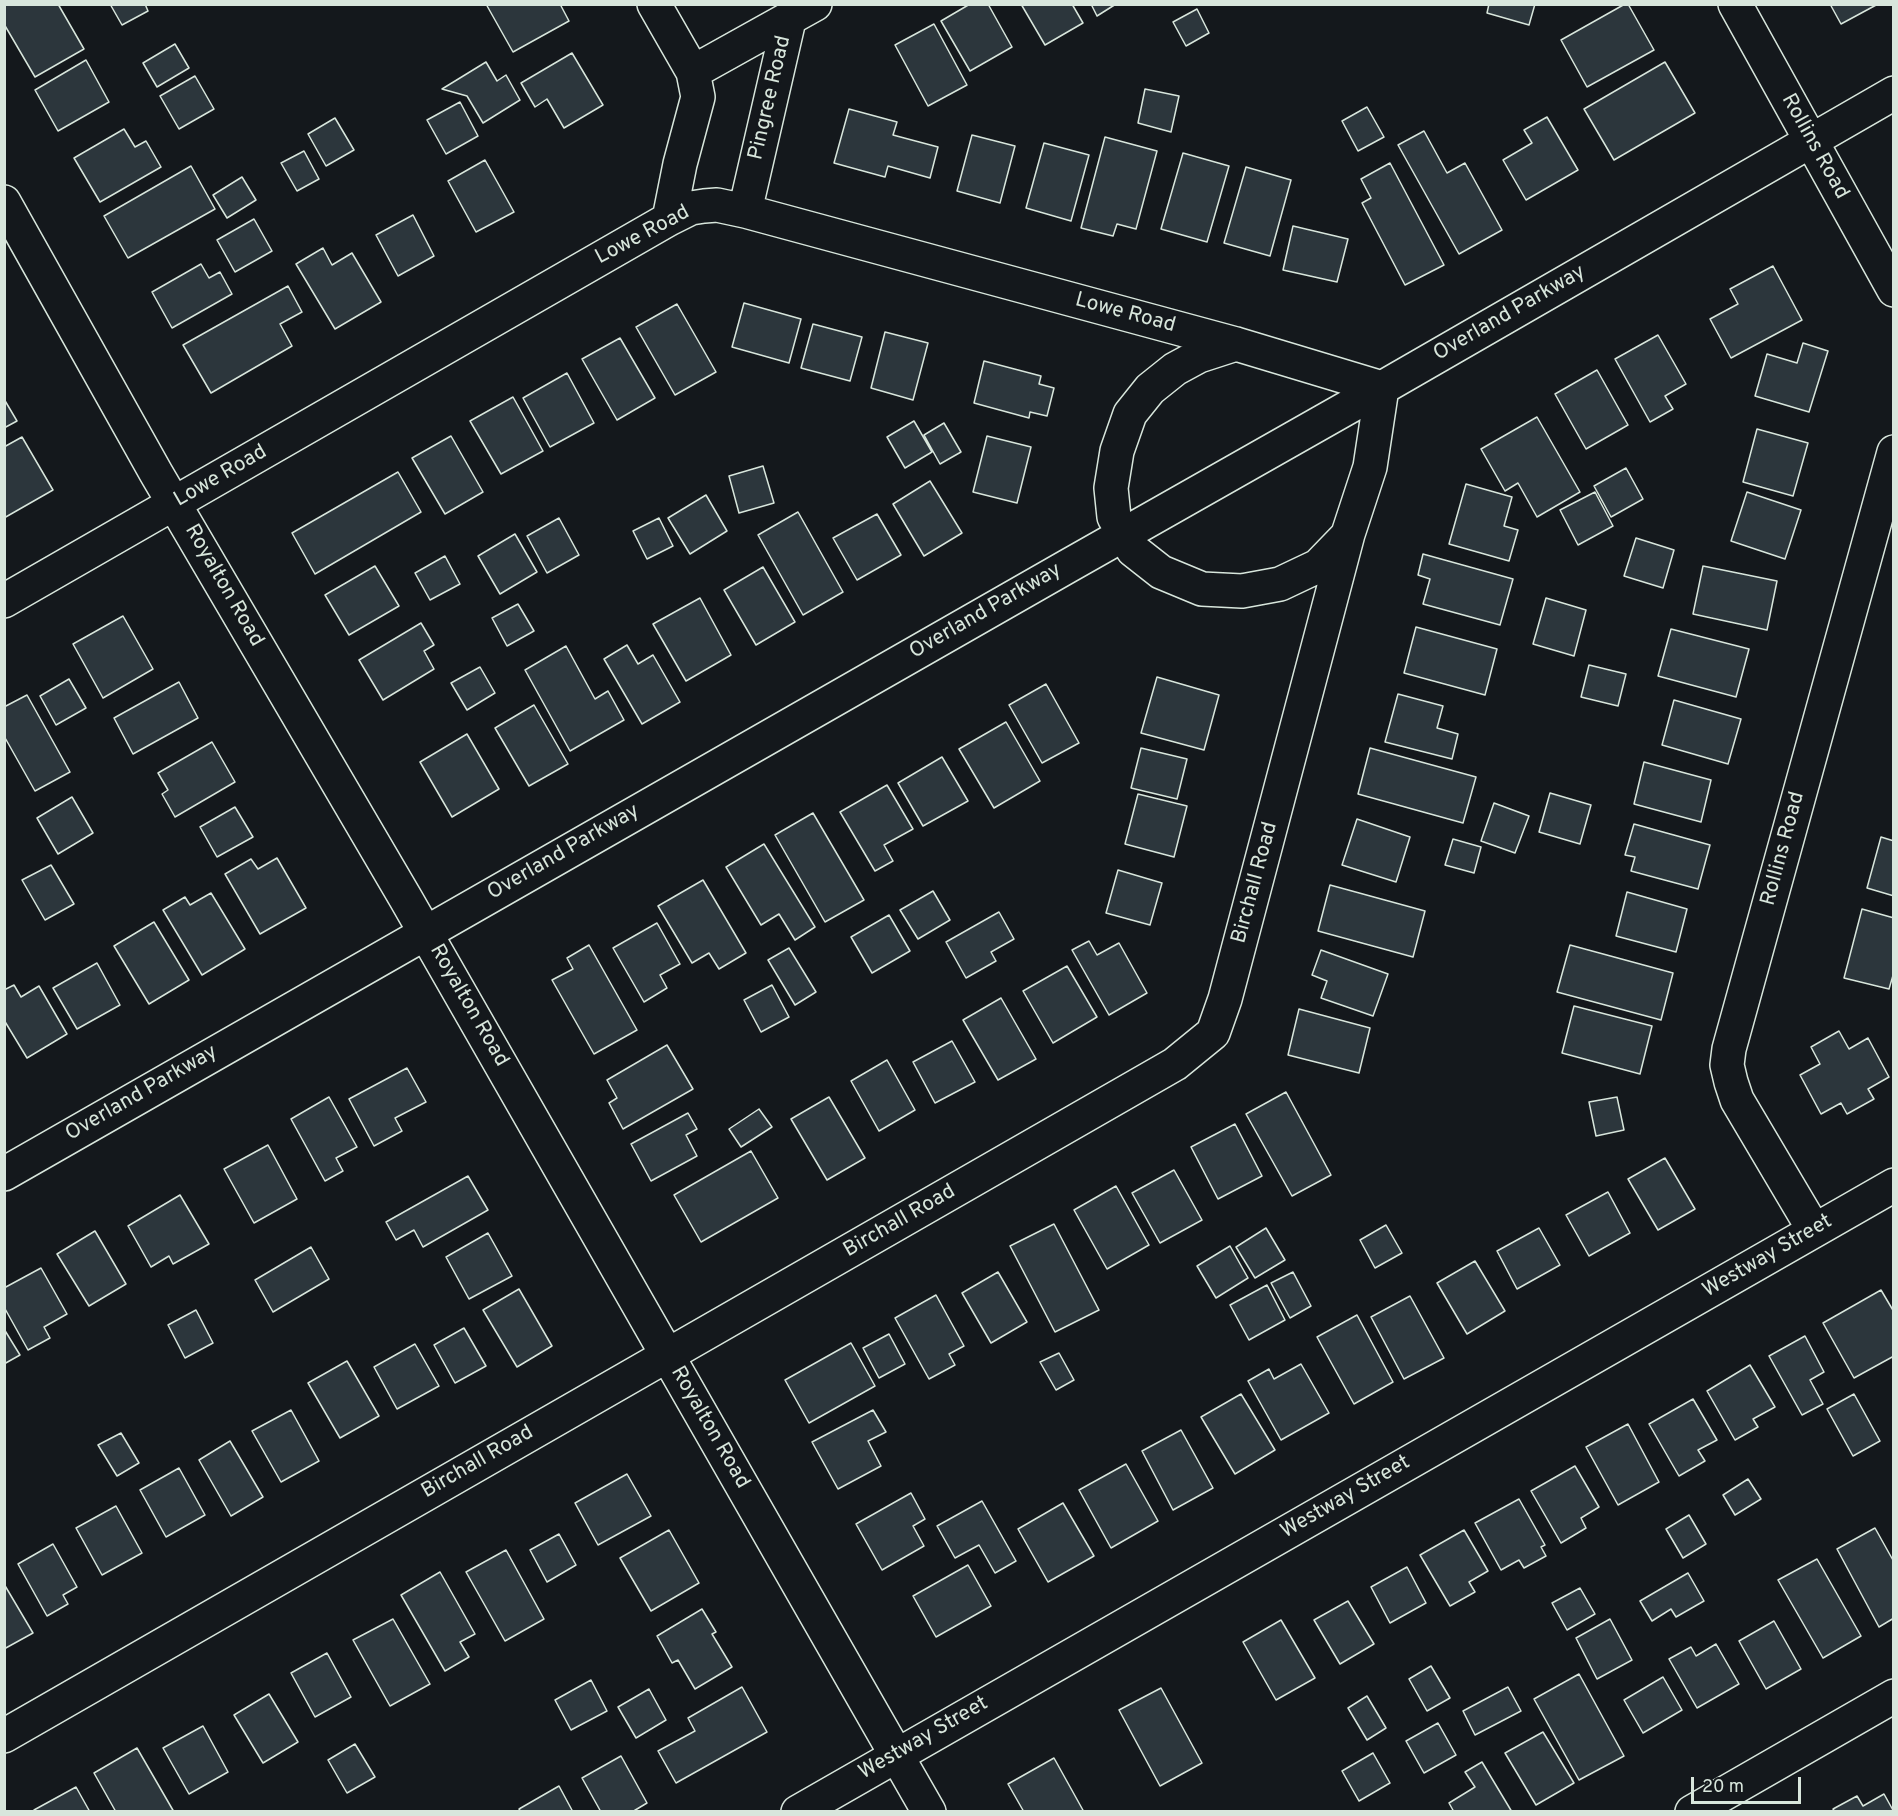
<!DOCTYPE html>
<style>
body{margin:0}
#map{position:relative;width:1898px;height:1816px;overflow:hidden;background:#14181c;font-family:Overpass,sans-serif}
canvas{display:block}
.frame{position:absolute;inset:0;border:6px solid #d8e6dc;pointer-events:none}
.scale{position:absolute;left:1691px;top:1777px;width:110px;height:27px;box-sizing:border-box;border:3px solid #d8e6dc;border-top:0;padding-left:8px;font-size:18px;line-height:21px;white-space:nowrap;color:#d8e6dc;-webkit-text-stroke:4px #14181c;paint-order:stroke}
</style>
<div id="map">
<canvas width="1898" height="1816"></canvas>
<div class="frame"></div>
<div class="scale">20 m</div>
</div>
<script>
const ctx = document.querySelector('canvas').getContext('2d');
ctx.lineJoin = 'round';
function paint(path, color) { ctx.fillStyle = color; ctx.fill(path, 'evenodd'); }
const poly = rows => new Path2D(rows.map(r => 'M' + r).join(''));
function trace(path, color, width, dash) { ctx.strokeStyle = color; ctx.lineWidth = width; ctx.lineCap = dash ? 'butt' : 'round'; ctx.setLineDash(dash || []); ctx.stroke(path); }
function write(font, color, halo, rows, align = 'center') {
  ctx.font = font + ' Overpass,sans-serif'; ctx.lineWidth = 4.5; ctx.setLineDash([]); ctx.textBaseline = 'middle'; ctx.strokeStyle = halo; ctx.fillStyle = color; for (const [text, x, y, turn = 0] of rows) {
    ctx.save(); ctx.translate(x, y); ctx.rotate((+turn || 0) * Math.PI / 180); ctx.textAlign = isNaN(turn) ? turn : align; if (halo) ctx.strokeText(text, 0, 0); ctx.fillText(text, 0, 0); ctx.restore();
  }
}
const building = poly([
 [4,4,58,4,84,49,35,77,4,24,4,4],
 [110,4,145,4,148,11,122,25,110,4],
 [486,4,560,4,569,21,513,52,486,4],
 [970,4,988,4,1012,47,970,71,941,21,970,4],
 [1021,4,1072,4,1083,23,1045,45,1021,4],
 [1091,4,1116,4,1097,16,1091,4],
 [1489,4,1535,4,1529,25,1487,13,1489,4],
 [1625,4,1628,4,1654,50,1587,87,1561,40,1625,4],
 [1830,4,1878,4,1841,24,1830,4],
 [1197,9,1209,33,1186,46,1173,22,1197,9],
 [934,24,967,85,928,106,895,45,934,24],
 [175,44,189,68,157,87,143,63,175,44],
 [572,53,603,105,564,128,547,99,535,107,521,83,572,53],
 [86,60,109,102,58,131,35,90,86,60],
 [486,62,497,81,506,75,520,100,483,123,467,96,442,89,486,62],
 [1665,62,1695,113,1614,160,1584,109,1665,62],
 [195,76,214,109,179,129,160,96,195,76],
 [1145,89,1179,96,1171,132,1138,123,1145,89],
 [460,102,478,136,446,154,427,120,460,102],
 [1367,107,1384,137,1358,151,1342,121,1367,107],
 [849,109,897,122,893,135,938,147,930,178,888,166,885,177,834,163,849,109],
 [1547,117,1578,170,1526,200,1503,160,1532,143,1524,130,1547,117],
 [335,118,354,150,326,166,308,134,335,118],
 [124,129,135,147,146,141,161,167,100,202,74,158,124,129],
 [1424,131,1447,173,1465,163,1502,230,1459,254,1398,145,1424,131],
 [972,135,1015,146,1000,203,957,191,972,135],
 [1105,137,1157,151,1136,229,1117,224,1113,236,1081,228,1105,137],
 [1044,143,1089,155,1071,221,1026,208,1044,143],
 [304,151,319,179,297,191,281,163,304,151],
 [1183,153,1229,166,1207,242,1161,229,1183,153],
 [485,160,514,212,476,232,448,181,485,160],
 [1390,163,1444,265,1405,285,1362,203,1371,198,1361,179,1390,163],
 [191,166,215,209,128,258,104,216,191,166],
 [1246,167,1291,180,1270,256,1224,243,1246,167],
 [242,177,256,200,227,218,213,195,242,177],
 [413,215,434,256,398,276,376,235,413,215],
 [254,219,272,251,235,272,217,240,254,219],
 [1293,226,1348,239,1337,282,1283,270,1293,226],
 [323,248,332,265,352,253,381,302,335,329,296,264,323,248],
 [201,264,209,278,220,272,232,294,172,328,152,292,201,264],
 [1773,266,1802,320,1731,358,1710,319,1738,304,1730,289,1773,266],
 [288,286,302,312,280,324,292,346,211,393,183,345,288,286],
 [744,303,801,319,789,363,732,347,744,303],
 [677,304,716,372,675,395,636,327,677,304],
 [813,324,862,337,850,381,801,368,813,324],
 [885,332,928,343,913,400,871,388,885,332],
 [1658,335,1686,384,1665,396,1673,409,1650,422,1615,359,1658,335],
 [620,338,655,398,617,420,582,359,620,338],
 [1803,343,1828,351,1809,412,1755,396,1767,354,1797,363,1803,343],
 [984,361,1041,376,1039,384,1054,388,1047,416,1030,412,1029,418,974,403,984,361],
 [1597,370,1628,425,1586,449,1555,394,1597,370],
 [567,373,594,423,550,447,523,398,567,373],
 [513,397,543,451,501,474,470,421,513,397],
 [4,399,17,421,4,428,4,399],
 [1537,417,1580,492,1537,517,1518,483,1505,491,1481,449,1537,417],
 [914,421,932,452,905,468,887,437,914,421],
 [944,423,961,452,940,464,924,435,944,423],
 [1757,429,1808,443,1793,496,1743,482,1757,429],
 [451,436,483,492,445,514,412,458,451,436],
 [987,436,1031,447,1017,503,973,492,987,436],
 [22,437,53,490,4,518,4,447,22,437],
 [763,466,774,503,739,513,729,476,763,466],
 [1626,468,1643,499,1611,517,1594,486,1626,468],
 [398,472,421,512,315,574,292,533,398,472],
 [930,481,962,533,924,556,893,504,930,481],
 [1466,484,1512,497,1504,526,1518,530,1509,561,1449,544,1466,484],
 [1595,492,1613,526,1578,545,1560,510,1595,492],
 [1747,492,1801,510,1785,559,1731,541,1747,492],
 [706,495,727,531,690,554,668,518,706,495],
 [798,512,843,592,803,615,758,535,798,512],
 [877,514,901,555,857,580,833,538,877,514],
 [559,518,579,555,547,573,527,536,559,518],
 [659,518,673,546,647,559,633,531,659,518],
 [515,534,537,572,500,594,478,556,515,534],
 [1636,538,1674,550,1663,588,1624,576,1636,538],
 [1423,554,1513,579,1500,625,1423,604,1430,579,1418,575,1423,554],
 [445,556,460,584,430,600,415,573,445,556],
 [375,566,399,606,349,635,325,595,375,566],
 [1703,566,1777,581,1767,630,1693,614,1703,566],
 [763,567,795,622,756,645,724,590,763,567],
 [700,598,731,655,686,681,653,624,700,598],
 [1546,598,1586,610,1574,656,1533,644,1546,598],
 [518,604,534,631,507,646,492,618,518,604],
 [123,616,153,669,103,698,73,644,123,616],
 [421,623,434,645,424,651,434,669,383,700,359,660,421,623],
 [1416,627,1497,649,1485,695,1404,673,1416,627],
 [1671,629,1749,649,1736,697,1658,676,1671,629],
 [627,645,638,664,653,655,680,702,642,724,604,659,627,645],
 [566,646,595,699,608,691,624,720,570,751,525,670,566,646],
 [1589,665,1626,674,1618,706,1581,697,1589,665],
 [480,667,495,693,467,710,451,683,480,667],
 [1157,677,1219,695,1204,750,1141,733,1157,677],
 [69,679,86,708,56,725,40,696,69,679],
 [179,682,198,718,133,754,114,718,179,682],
 [1046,684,1079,743,1042,763,1009,705,1046,684],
 [1398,694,1443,706,1437,728,1458,734,1452,759,1385,742,1398,694],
 [27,695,70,772,35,791,4,736,4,707,27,695],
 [1674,700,1741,719,1728,764,1662,745,1674,700],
 [534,705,568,764,529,786,495,728,534,705],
 [1006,722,1040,781,994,808,959,749,1006,722],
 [467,734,499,789,452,817,420,762,467,734],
 [212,742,235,782,175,817,162,794,168,790,158,773,212,742],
 [1141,748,1187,759,1177,799,1131,788,1141,748],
 [1370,748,1476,777,1463,823,1358,794,1370,748],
 [942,757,968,801,923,826,898,783,942,757],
 [1644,762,1711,780,1701,822,1634,804,1644,762],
 [887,785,913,829,884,845,893,861,875,871,840,812,887,785],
 [1550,793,1591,805,1580,844,1539,832,1550,793],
 [1138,794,1187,806,1174,857,1125,844,1138,794],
 [72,797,93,833,58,854,37,818,72,797],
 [1494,803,1529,816,1515,853,1481,841,1494,803],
 [235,807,253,837,217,857,200,827,235,807],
 [813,813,864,900,825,922,775,835,813,813],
 [1357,819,1410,837,1396,882,1342,865,1357,819],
 [1634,824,1710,845,1698,889,1631,871,1635,857,1625,855,1634,824],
 [1881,837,1894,841,1894,896,1867,888,1881,837],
 [1453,839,1481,847,1474,873,1445,865,1453,839],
 [764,844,815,927,795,940,779,914,761,925,726,867,764,844],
 [277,858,306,908,260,934,225,874,251,859,258,869,277,858],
 [51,865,74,904,45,920,22,880,51,865],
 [1118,870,1162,883,1150,925,1106,913,1118,870],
 [703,880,746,953,719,969,709,953,692,963,658,906,703,880],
 [1330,885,1425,911,1413,957,1318,931,1330,885],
 [933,891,950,920,918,939,900,910,933,891],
 [1627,892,1687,909,1676,952,1616,936,1627,892],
 [211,893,245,949,202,975,163,910,185,897,190,905,211,893],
 [1862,909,1894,918,1894,972,1889,989,1844,978,1862,909],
 [999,912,1014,939,991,952,996,961,966,978,946,942,999,912],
 [889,915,910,951,872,973,851,937,889,915],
 [154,922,189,980,149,1004,114,946,154,922],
 [657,923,680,964,660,975,667,988,644,1002,613,948,657,923],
 [1089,941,1097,955,1119,943,1147,993,1109,1015,1072,950,1089,941],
 [589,945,637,1030,594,1054,552,980,573,969,567,958,589,945],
 [1570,945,1673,973,1661,1020,1557,992,1570,945],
 [789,948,816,992,795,1005,768,960,789,948],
 [1321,950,1388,974,1373,1016,1321,998,1327,981,1312,975,1321,950],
 [97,963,120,1005,77,1029,53,988,97,963],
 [1067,966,1097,1017,1053,1043,1023,991,1067,966],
 [14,985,21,997,39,986,67,1034,27,1058,4,1020,4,990,14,985],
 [772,985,789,1017,761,1032,744,1000,772,985],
 [1001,998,1036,1059,998,1080,963,1020,1001,998],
 [1574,1006,1652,1026,1640,1074,1562,1053,1574,1006],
 [1299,1009,1370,1028,1359,1073,1288,1055,1299,1009],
 [1839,1031,1849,1049,1868,1038,1889,1077,1868,1089,1874,1099,1847,1114,1841,1103,1821,1114,1800,1075,1820,1064,1811,1047,1839,1031],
 [952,1041,975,1082,935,1103,913,1062,952,1041],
 [667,1045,693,1089,623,1129,609,1103,617,1098,607,1080,667,1045],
 [887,1060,915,1110,879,1131,851,1081,887,1060],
 [407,1068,426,1102,395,1118,402,1131,374,1146,349,1099,407,1068],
 [1286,1092,1331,1175,1292,1196,1246,1114,1286,1092],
 [329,1097,357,1147,336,1158,343,1171,325,1181,291,1119,329,1097],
 [829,1097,865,1158,827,1180,791,1119,829,1097],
 [1617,1097,1624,1130,1596,1136,1589,1102,1617,1097],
 [759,1109,772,1127,741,1147,729,1129,759,1109],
 [688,1113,697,1129,686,1135,697,1156,651,1181,631,1144,688,1113],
 [1235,1124,1262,1176,1218,1199,1191,1147,1235,1124],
 [268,1145,297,1199,254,1223,224,1169,268,1145],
 [751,1151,778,1198,701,1242,674,1195,751,1151],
 [1665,1158,1695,1209,1658,1230,1628,1179,1665,1158],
 [1174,1170,1202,1220,1160,1243,1132,1193,1174,1170],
 [468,1176,488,1210,423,1247,414,1230,396,1240,386,1222,468,1176],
 [1116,1186,1149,1245,1107,1269,1074,1210,1116,1186],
 [1608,1192,1630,1233,1589,1256,1566,1215,1608,1192],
 [180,1195,209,1244,173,1264,169,1256,151,1267,128,1226,180,1195],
 [1054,1224,1099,1310,1055,1332,1010,1246,1054,1224],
 [1386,1225,1402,1253,1375,1268,1360,1240,1386,1225],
 [1266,1228,1285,1260,1255,1278,1236,1247,1266,1228],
 [1539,1228,1560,1265,1517,1289,1497,1251,1539,1228],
 [95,1231,126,1284,89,1306,57,1254,95,1231],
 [488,1233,512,1276,469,1299,446,1257,488,1233],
 [1230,1246,1248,1278,1216,1298,1197,1266,1230,1246],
 [311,1247,329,1279,273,1312,255,1280,311,1247],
 [1475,1261,1505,1311,1467,1334,1437,1283,1475,1261],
 [41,1268,67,1314,44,1327,50,1338,28,1350,4,1307,4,1288,41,1268],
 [998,1272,1027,1322,991,1343,962,1293,998,1272],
 [1293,1272,1311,1306,1290,1318,1271,1283,1293,1272],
 [1267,1285,1285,1320,1249,1340,1230,1305,1267,1285],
 [519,1289,552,1346,517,1367,483,1310,519,1289],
 [1881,1290,1894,1312,1894,1356,1854,1378,1823,1323,1881,1290],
 [936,1295,964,1346,949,1354,955,1365,929,1379,895,1318,936,1295],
 [1410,1296,1444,1358,1404,1379,1371,1317,1410,1296],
 [196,1310,213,1343,185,1358,168,1325,196,1310],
 [1357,1315,1393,1382,1354,1404,1317,1337,1357,1315],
 [464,1328,486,1366,455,1383,434,1345,464,1328],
 [4,1329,20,1355,4,1364,4,1329],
 [889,1334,905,1364,879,1378,863,1348,889,1334],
 [1805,1336,1824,1372,1810,1380,1823,1404,1802,1415,1769,1356,1805,1336],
 [851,1343,875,1386,809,1423,785,1380,851,1343],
 [415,1344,439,1386,397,1409,374,1367,415,1344],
 [1059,1353,1074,1380,1056,1390,1040,1362,1059,1353],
 [347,1361,379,1416,340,1438,308,1383,347,1361],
 [1301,1364,1329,1413,1281,1440,1248,1381,1269,1369,1274,1379,1301,1364],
 [1750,1365,1775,1407,1753,1419,1758,1427,1735,1440,1707,1391,1750,1365],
 [1241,1394,1275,1450,1235,1474,1201,1417,1241,1394],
 [1854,1394,1880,1441,1853,1456,1827,1409,1854,1394],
 [1693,1399,1717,1440,1698,1450,1705,1461,1679,1476,1649,1424,1693,1399],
 [291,1410,319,1461,281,1482,252,1431,291,1410],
 [873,1410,886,1432,868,1441,881,1466,838,1489,812,1442,873,1410],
 [1628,1424,1659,1482,1618,1505,1586,1447,1628,1424],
 [1181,1430,1213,1488,1173,1510,1142,1451,1181,1430],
 [121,1433,139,1463,117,1476,98,1445,121,1433],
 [230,1441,263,1497,231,1516,199,1460,230,1441],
 [1126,1464,1158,1521,1111,1548,1079,1490,1126,1464],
 [1575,1466,1599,1507,1581,1518,1586,1528,1561,1543,1531,1491,1575,1466],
 [179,1468,205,1515,166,1537,140,1490,179,1468],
 [627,1474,651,1516,598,1545,575,1503,627,1474],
 [1748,1479,1761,1499,1735,1515,1723,1495,1748,1479],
 [911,1493,925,1519,913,1526,924,1546,882,1570,856,1524,911,1493],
 [1519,1499,1545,1545,1541,1547,1546,1556,1524,1568,1519,1560,1501,1570,1475,1523,1519,1499],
 [982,1501,1016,1561,995,1573,979,1545,955,1558,937,1526,982,1501],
 [1063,1503,1094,1556,1048,1582,1018,1529,1063,1503],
 [116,1506,142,1553,102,1575,76,1528,116,1506],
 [1689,1515,1706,1544,1683,1558,1666,1529,1689,1515],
 [1875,1528,1894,1562,1894,1618,1879,1627,1837,1549,1875,1528],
 [669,1530,699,1583,651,1611,620,1558,669,1530],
 [1464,1530,1488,1571,1469,1582,1475,1592,1450,1606,1420,1555,1464,1530],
 [559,1534,576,1565,547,1582,530,1550,559,1534],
 [53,1544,77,1587,63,1595,68,1604,47,1616,18,1564,53,1544],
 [506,1550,544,1619,505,1641,466,1572,506,1550],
 [1817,1559,1861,1636,1823,1658,1778,1580,1817,1559],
 [968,1565,991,1606,936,1637,913,1596,968,1565],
 [1407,1567,1426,1603,1390,1623,1371,1587,1407,1567],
 [440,1572,475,1634,460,1642,469,1657,445,1671,401,1595,440,1572],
 [1688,1573,1704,1601,1676,1617,1671,1609,1652,1621,1640,1601,1688,1573],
 [4,1584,33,1633,4,1649,4,1584],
 [1580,1588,1595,1614,1567,1630,1552,1603,1580,1588],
 [1348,1601,1374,1644,1340,1664,1314,1620,1348,1601],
 [702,1609,716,1632,712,1634,732,1667,695,1689,678,1660,672,1663,657,1636,702,1609],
 [393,1619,430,1684,390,1706,353,1640,393,1619],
 [1610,1619,1632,1660,1597,1679,1576,1638,1610,1619],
 [1281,1620,1315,1678,1276,1700,1243,1642,1281,1620],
 [1774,1621,1801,1669,1766,1689,1739,1641,1774,1621],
 [1716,1644,1739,1684,1697,1708,1669,1659,1691,1647,1696,1656,1716,1644],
 [327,1653,351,1697,315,1717,291,1673,327,1653],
 [1431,1666,1450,1698,1427,1711,1409,1679,1431,1666],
 [1579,1674,1624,1756,1579,1780,1534,1699,1579,1674],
 [1663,1677,1682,1710,1643,1733,1624,1700,1663,1677],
 [591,1680,607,1711,571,1730,555,1700,591,1680],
 [742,1687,767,1732,676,1783,658,1751,695,1731,688,1718,742,1687],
 [1508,1687,1521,1711,1475,1735,1463,1711,1508,1687],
 [1161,1688,1202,1763,1160,1786,1119,1710,1161,1688],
 [649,1689,666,1720,636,1738,618,1707,649,1689],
 [269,1694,298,1742,263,1763,234,1715,269,1694],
 [1367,1696,1386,1728,1367,1740,1348,1708,1367,1696],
 [1438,1723,1456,1755,1424,1773,1406,1741,1438,1723],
 [203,1726,228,1772,189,1794,163,1748,203,1726],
 [1543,1732,1574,1783,1536,1805,1505,1753,1543,1732],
 [355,1744,375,1777,347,1793,328,1760,355,1744],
 [137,1748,174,1812,116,1812,94,1773,137,1748],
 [1373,1753,1390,1783,1359,1801,1342,1771,1373,1753],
 [621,1756,647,1803,632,1812,601,1812,582,1778,621,1756],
 [1054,1758,1084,1812,1024,1812,1008,1784,1054,1758],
 [1482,1762,1512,1812,1454,1812,1449,1803,1475,1787,1465,1772,1482,1762],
 [559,1786,573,1812,521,1812,519,1809,559,1786],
 [76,1787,90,1812,35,1812,34,1810,76,1787],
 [1884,1794,1894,1812,1835,1812,1833,1809,1857,1796,1863,1806,1884,1794]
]);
const minor = poly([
 [654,4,693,72,698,97,680,164,669,219],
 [1735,4,1894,290],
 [693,72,815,4],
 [4,202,156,473,406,899,929,1812],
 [745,211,789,20],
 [1236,344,1199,356,1175,369,1150,389,1130,414,1117,451,1111,488,1114,517,1133,550,1161,572,1202,589,1242,591,1280,584,1318,566,1347,536],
 [4,601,669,219,691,208,704,206,717,205,745,211,1236,344,1382,388,1370,467,1348,534,1225,999,1213,1033,1175,1064,4,1736],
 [4,1174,1068,566,1382,388,1894,93],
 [1814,1230,1737,1100,1731,1082,1727,1065,1729,1049,1894,452],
 [798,1812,1894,1185],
 [1692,1812,1894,1696]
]);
const streetNames = [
 ["Pingree Road",771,98,-77],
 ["Rollins Road",1814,147,61],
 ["Lowe Road",643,236,-28],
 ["Lowe Road",1125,314,15],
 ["Overland Parkway",1510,314,-30],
 ["Lowe Road",221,477,-30],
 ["Royalton Road",223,586,60],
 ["Overland Parkway",986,612,-30],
 ["Rollins Road",1784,849,-75],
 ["Overland Parkway",564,853,-30],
 ["Birchall Road",1256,883,-75],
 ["Royalton Road",468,1006,60],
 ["Overland Parkway",142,1094,-30],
 ["Birchall Road",900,1222,-30],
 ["Westway Street",1768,1257,-30],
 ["Royalton Road",709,1428,60],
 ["Birchall Road",478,1463,-30],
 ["Westway Street",1346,1498,-30],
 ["Westway Street",924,1739,-30]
];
paint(building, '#2c363c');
trace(building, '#d8e6dc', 1.5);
trace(minor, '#d8e6dc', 36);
trace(minor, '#14181c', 33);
write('21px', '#d8e6dc', '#14181c', streetNames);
</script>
